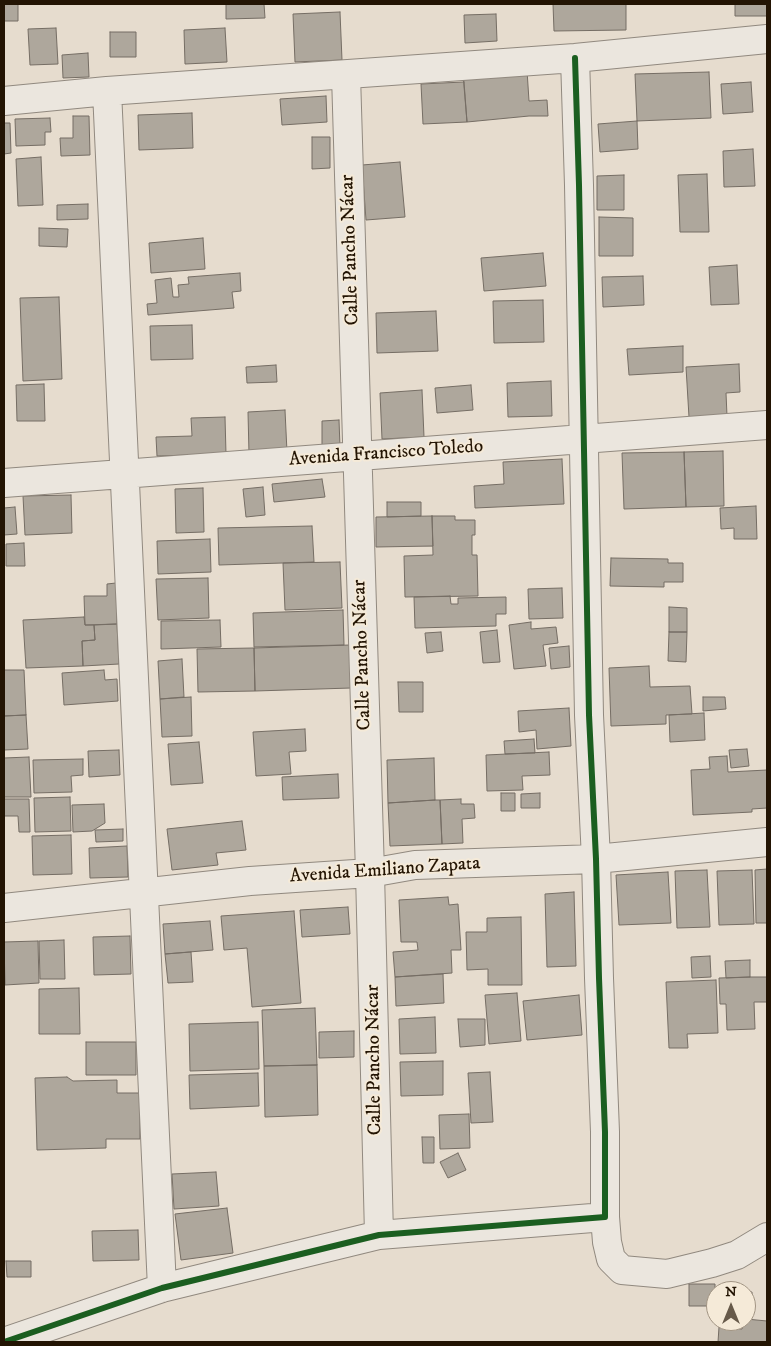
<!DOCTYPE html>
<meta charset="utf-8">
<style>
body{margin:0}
#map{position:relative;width:771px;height:1346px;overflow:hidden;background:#e6dcce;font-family:"IM FELL DW Pica",serif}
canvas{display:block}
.frame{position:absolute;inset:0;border:5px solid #231403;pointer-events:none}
.north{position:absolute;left:706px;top:1281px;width:50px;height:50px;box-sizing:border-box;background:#f5ead8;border:1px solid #a19483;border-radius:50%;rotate:0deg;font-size:14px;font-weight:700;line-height:20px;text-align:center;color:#231403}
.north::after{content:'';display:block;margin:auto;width:18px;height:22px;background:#675a4a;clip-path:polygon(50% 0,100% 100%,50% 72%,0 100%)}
</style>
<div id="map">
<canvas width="771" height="1346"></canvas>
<div class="frame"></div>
<div class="north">N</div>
</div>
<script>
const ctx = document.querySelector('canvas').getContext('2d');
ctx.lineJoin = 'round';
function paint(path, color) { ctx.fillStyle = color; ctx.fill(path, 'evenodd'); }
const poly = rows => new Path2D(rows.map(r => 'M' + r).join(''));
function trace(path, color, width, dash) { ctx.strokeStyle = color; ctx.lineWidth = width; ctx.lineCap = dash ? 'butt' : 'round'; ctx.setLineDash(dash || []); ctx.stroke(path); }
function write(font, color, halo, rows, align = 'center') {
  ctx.font = font + ' "IM FELL DW Pica",serif'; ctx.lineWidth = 4; ctx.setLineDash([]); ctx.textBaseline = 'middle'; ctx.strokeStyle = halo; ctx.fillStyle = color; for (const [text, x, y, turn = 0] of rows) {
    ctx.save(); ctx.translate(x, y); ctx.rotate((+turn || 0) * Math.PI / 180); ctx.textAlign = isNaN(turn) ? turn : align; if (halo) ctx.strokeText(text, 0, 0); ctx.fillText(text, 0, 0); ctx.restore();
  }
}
const building = poly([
 [4,4,18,4,18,21,4,21,4,4],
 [226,4,264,4,265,18,226,19,226,4],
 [553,4,626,4,626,30,554,31,553,4],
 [735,4,767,4,767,16,735,16,735,4],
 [340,12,342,60,295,62,293,14,340,12],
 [496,14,497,41,465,43,464,15,496,14],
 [56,28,58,64,30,65,28,29,56,28],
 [225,28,227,62,185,64,184,30,225,28],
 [110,32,136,32,136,57,110,57,110,32],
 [88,53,89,77,63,78,62,55,88,53],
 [527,70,529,101,547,100,548,116,529,116,467,122,463,74,527,70],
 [709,72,711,118,637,121,635,74,709,72],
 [464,82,467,122,423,124,421,84,464,82],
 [751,82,753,112,723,114,721,84,751,82],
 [326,96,327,122,282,125,280,99,326,96],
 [192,113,193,148,139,150,138,115,192,113],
 [73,116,89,116,90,155,61,156,60,138,73,138,73,116],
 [50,118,51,132,45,132,45,145,16,146,15,119,50,118],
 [637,121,638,149,600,152,598,124,637,121],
 [4,123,10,123,11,153,4,154,4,123],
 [312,137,330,137,330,168,312,169,312,137],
 [753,149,755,186,724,187,723,151,753,149],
 [41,157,43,205,18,206,16,159,41,157],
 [400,162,405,217,366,220,362,165,400,162],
 [707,174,709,232,680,232,678,175,707,174],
 [624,175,624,210,597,210,597,176,624,175],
 [88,204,88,219,57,220,57,205,88,204],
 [599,217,633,218,633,256,599,256,599,217],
 [39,228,68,229,67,247,39,246,39,228],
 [203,238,205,269,151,273,149,243,203,238],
 [543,253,546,286,484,291,481,258,543,253],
 [737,265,739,304,711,305,709,267,737,265],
 [240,273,241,291,232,292,234,308,148,315,147,304,157,303,155,280,171,278,173,297,179,297,178,285,189,284,188,277,240,273],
 [643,276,644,305,603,307,602,277,643,276],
 [59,297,62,379,23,381,20,298,59,297],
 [543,300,544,342,494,343,493,301,543,300],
 [436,311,438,351,377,353,376,313,436,311],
 [192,325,193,359,151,360,150,326,192,325],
 [683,346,683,372,629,375,627,349,683,346],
 [739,364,740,392,726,393,727,416,689,417,686,367,739,364],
 [276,365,277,382,247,383,246,367,276,365],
 [551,381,552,416,508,417,507,383,551,381],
 [44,384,45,421,17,421,16,385,44,384],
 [471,385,473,410,437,413,435,388,471,385],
 [422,390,424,437,382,439,380,393,422,390],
 [285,410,287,452,249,454,248,412,285,410],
 [225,417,226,454,157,456,156,437,192,436,191,418,225,417],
 [339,420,340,447,322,447,322,421,339,420],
 [723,451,724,506,686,507,684,452,723,451],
 [684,452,686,507,624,509,622,453,684,452],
 [562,459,564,504,475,508,474,486,504,484,503,462,562,459],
 [322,479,325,497,274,502,272,484,322,479],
 [263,487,265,515,246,517,243,489,263,487],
 [203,488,204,532,176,533,175,489,203,488],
 [71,495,72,533,25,535,23,496,71,495],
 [387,502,421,502,421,516,387,517,387,502],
 [756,506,757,539,734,539,734,528,721,529,720,508,756,506],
 [15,507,17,534,4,535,4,508,15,507],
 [432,516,455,516,455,520,475,520,475,535,472,535,472,555,477,555,478,596,405,597,404,556,433,555,432,516],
 [432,516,433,546,376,547,376,517,432,516],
 [312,526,314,562,219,565,218,528,312,526],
 [210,539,211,572,158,574,157,541,210,539],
 [24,543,25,566,6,566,6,544,24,543],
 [611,558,668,559,668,563,683,563,683,582,664,582,664,587,610,586,611,558],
 [340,562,342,608,285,610,283,563,340,562],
 [208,578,209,618,158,620,156,579,208,578],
 [116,583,117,624,85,625,84,596,107,596,107,584,116,583],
 [562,588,563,618,529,619,528,589,562,588],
 [450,596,451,604,458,604,458,598,506,597,506,614,496,614,496,626,415,628,414,597,450,596],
 [669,607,687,608,687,632,669,632,669,607],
 [343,610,344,645,254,647,253,613,343,610],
 [84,617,85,625,94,625,95,640,82,641,83,666,26,668,23,620,84,617],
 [220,620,221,647,161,649,161,621,220,620],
 [531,622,531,629,556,627,558,643,543,645,546,666,514,669,509,625,531,622],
 [117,624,119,664,83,666,82,641,95,640,94,625,117,624],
 [497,630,500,662,483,663,480,632,497,630],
 [441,632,443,651,427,653,425,633,441,632],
 [669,632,687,632,686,662,668,661,669,632],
 [350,645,351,688,255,691,254,648,350,645],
 [569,646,570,667,551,669,549,648,569,646],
 [254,648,255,691,198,692,197,649,254,648],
 [182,659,184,697,160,699,158,661,182,659],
 [649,666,650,687,690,686,692,714,666,715,666,724,611,726,609,668,649,666],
 [4,670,24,670,26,715,4,716,4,670],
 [104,670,105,680,117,679,118,701,64,705,62,673,104,670],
 [398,682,423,682,423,712,399,712,398,682],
 [191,697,192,736,162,737,160,699,191,697],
 [703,697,725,697,726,709,703,711,703,697],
 [569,708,571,746,537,749,536,730,519,732,518,711,569,708],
 [704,713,705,740,670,742,669,715,704,713],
 [26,715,28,749,4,750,4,716,26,715],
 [305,729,306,751,289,752,291,774,256,776,253,732,305,729],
 [534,739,535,753,505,754,504,741,534,739],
 [199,742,203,783,171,785,168,744,199,742],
 [747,749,749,766,731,768,729,750,747,749],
 [119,750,120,775,89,777,88,751,119,750],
 [549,752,550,775,522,776,523,790,487,791,486,755,549,752],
 [727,756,728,772,767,770,767,808,752,809,752,812,693,815,691,770,710,769,709,757,727,756],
 [29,757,31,797,4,797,4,758,29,757],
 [434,758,435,800,388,803,387,760,434,758],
 [83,759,83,775,71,776,72,792,34,793,33,760,83,759],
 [338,774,339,798,283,800,282,777,338,774],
 [501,793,515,793,515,811,501,811,501,793],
 [540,793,540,808,521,808,521,794,540,793],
 [70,797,71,831,35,832,34,798,70,797],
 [4,799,29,799,30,832,19,832,18,816,4,816,4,799],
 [461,799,461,804,474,804,475,818,462,819,463,843,442,844,440,800,461,799],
 [435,800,440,800,442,844,390,846,388,803,435,800],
 [104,804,105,823,92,831,73,832,72,805,104,804],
 [242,821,246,850,216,853,218,865,172,870,167,829,242,821],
 [123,829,123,841,96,842,95,830,123,829],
 [71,835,72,874,33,875,32,836,71,835],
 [127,846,128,877,90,878,89,848,127,846],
 [767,869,767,923,756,923,755,870,767,869],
 [707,870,710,927,677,928,675,871,707,870],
 [752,870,754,924,719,925,717,871,752,870],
 [668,872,671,923,619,925,616,875,668,872],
 [574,892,576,966,547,967,545,894,574,892],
 [448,897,449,905,458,904,461,950,451,950,452,973,395,977,393,952,418,950,417,942,401,942,399,900,448,897],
 [348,907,350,934,302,937,300,910,348,907],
 [294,911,301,1003,252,1007,247,948,224,950,221,916,294,911],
 [521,917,522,985,488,985,488,969,467,970,466,932,487,932,487,918,521,917],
 [210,921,213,950,165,954,163,924,210,921],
 [130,936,131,974,94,975,93,937,130,936],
 [64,940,65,979,40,979,39,941,64,940],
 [38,941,39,983,5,985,4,942,38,941],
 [191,952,193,982,168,983,165,954,191,952],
 [710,956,711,977,692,978,691,957,710,956],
 [750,960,750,977,726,978,725,961,750,960],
 [443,974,444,1003,396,1006,395,977,443,974],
 [750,977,767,977,767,1002,754,1002,755,1029,727,1030,726,1004,720,1004,719,978,750,977],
 [716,980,718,1033,687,1034,688,1048,669,1048,666,982,716,980],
 [79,988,80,1034,39,1034,39,989,79,988],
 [517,993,521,1041,489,1044,485,995,517,993],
 [579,995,582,1035,527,1040,523,1001,579,995],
 [315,1008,317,1065,264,1066,262,1010,315,1008],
 [435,1017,436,1053,400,1054,399,1019,435,1017],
 [458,1019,485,1019,485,1045,460,1047,458,1019],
 [258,1022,259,1069,190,1071,189,1024,258,1022],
 [354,1031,354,1057,319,1058,319,1032,354,1031],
 [86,1042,136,1042,136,1075,86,1075,86,1042],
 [443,1061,443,1095,401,1096,400,1062,443,1061],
 [317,1065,318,1115,265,1117,264,1066,317,1065],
 [490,1072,493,1122,471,1123,468,1073,490,1072],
 [258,1073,259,1106,190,1109,189,1075,258,1073],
 [67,1077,73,1081,117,1080,117,1093,140,1093,140,1139,106,1139,106,1148,37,1150,35,1078,67,1077],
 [469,1114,470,1148,440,1149,439,1115,469,1114],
 [422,1137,434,1137,434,1163,423,1163,422,1137],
 [458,1153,466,1170,448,1178,440,1162,458,1153],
 [216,1172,219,1206,174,1209,172,1174,216,1172],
 [227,1208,233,1253,181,1260,175,1214,227,1208],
 [138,1230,139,1260,93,1261,92,1231,138,1230],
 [6,1261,31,1261,31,1277,7,1277,6,1261],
 [689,1284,715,1284,715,1306,689,1306,689,1284],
 [746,1292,752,1292,752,1314,746,1314,746,1292],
 [746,1319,767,1321,767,1342,718,1342,719,1327,742,1329,743,1321,746,1321,746,1319]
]);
const minor = poly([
 [346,75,370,873,379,1235],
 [107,91,162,1288],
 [4,101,107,91,575,58,767,39],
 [4,483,767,425],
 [4,908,250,881,370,873,415,865,596,859,767,842],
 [605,1217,607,1242,611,1259,622,1270,667,1274,712,1263,737,1255,767,1237],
 [4,1342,162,1288,379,1235,605,1217,605,1132,599,978,596,859,589,715,579,185,575,58]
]);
const cycleway = poly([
 [4,1342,162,1288,379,1235,605,1217,605,1132,599,978,596,859,589,715,579,185,575,58]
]);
const streetNames = [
 ["Calle Pancho Nácar",351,250,-92],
 ["Avenida Francisco Toledo",386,454,-4],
 ["Calle Pancho Nácar",363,655,-92],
 ["Avenida Emiliano Zapata",385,871,-4],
 ["Calle Pancho Nácar",375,1060,-91]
];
paint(building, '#aea79c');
trace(building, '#756d64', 1);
trace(minor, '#91897f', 30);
trace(minor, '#ebe6de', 28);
trace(cycleway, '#1b5e20', 6);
write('19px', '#231403', '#f5ead8', streetNames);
</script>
